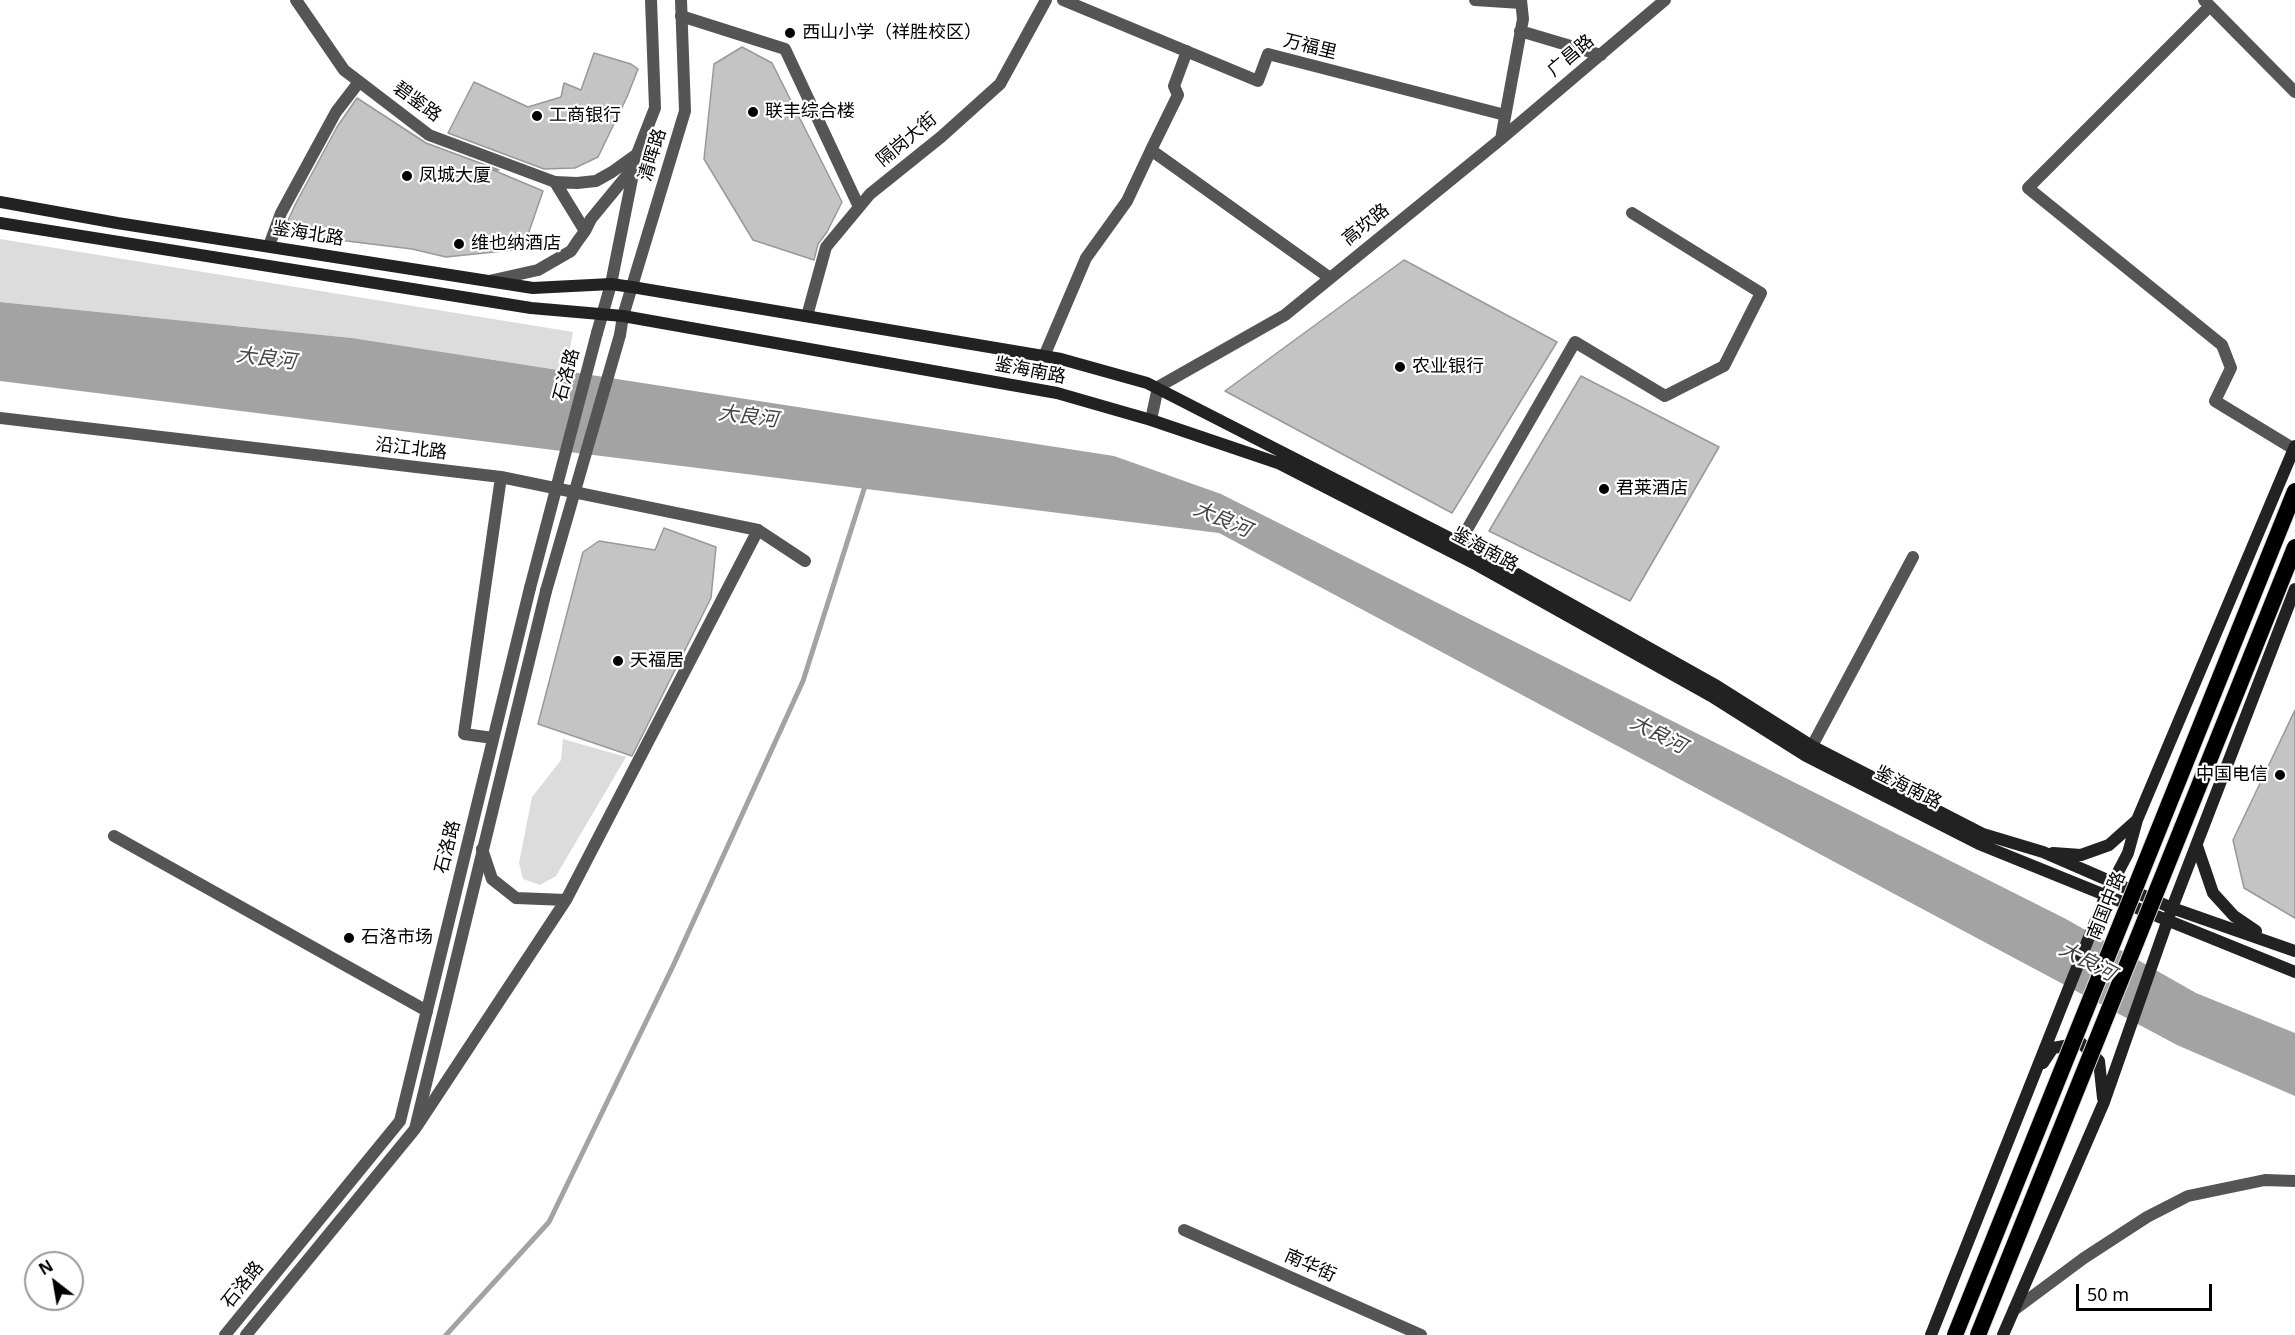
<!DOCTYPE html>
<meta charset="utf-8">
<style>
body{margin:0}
#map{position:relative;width:2295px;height:1335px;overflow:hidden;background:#fff;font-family:"Noto Sans",sans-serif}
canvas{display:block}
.north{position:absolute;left:24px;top:1251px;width:60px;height:60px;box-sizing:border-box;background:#fff;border:2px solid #999;border-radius:50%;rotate:329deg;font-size:16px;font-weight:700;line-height:24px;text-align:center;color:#000}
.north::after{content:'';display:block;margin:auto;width:21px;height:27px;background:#000;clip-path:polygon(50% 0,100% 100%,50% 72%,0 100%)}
.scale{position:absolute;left:2076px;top:1284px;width:136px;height:27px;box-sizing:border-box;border:3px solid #000;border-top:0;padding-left:8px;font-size:18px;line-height:21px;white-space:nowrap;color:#000;-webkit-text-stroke:4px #fff;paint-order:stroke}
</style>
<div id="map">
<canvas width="2295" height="1335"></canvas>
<div class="north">N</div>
<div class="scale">50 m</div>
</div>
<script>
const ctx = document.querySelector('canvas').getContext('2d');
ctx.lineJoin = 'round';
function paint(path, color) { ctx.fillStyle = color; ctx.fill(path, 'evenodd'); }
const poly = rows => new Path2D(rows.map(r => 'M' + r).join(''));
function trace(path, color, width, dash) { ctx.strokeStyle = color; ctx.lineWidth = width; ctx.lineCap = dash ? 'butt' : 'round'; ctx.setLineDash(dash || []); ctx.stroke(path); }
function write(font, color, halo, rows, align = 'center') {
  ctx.font = font + ' "Noto Sans","Noto Sans SC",sans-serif'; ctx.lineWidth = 4.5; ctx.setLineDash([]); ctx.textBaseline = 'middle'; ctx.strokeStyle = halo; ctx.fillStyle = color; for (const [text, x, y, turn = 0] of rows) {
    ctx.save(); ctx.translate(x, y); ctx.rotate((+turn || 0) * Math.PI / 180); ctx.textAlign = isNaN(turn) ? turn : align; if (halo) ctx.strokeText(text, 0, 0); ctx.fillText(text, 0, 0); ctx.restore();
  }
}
const green = poly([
 [0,239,573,332,566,371,352,338,0,302],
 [563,739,626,757,556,876,540,885,523,879,519,863,532,797,561,760]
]);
const water = poly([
 [0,302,352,338,1114,456,1221,494,2066,919,2196,993,2295,1033,2295,1096,2177,1045,1219,533,0,381]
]);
const stream = poly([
 [446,1335,549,1222,673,966,803,681,866,483]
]);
const building = poly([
 [742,47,772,63,842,202,827,232,818,244,814,260,753,240,704,159,714,64,742,47],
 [594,53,631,64,638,69,627,97,598,157,575,168,544,169,448,133,474,82,528,107,561,97,564,83,581,90,594,53],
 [357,98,426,143,499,170,493,170,543,191,523,249,446,257,412,249,282,233,296,203,337,127,357,98],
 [1404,260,1557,342,1452,513,1225,391,1404,260],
 [1581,376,1719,447,1630,601,1489,531,1581,376],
 [664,528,716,547,711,598,632,756,538,724,583,552,599,541,655,550,664,528],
 [2295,710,2295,918,2244,888,2233,840,2295,710]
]);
const minor = poly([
 [296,0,344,70,429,135,555,182],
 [1063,0,1258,81,1268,54,1505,115],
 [1475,0,1521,3],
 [2204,0,2295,92],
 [2210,6,2028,188,2222,345,2231,368,2215,401,2294,449],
 [681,16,785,49,859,207],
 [1520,31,1601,55],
 [1187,51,1174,86,1178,95,1151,150,1330,278],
 [1501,139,1523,19,1521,0],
 [270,243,281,213,336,112,359,82],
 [807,316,826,247,870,194,941,137,1000,84,1046,0],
 [1045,354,1086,258,1127,201,1151,150],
 [1151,420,1158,387,1285,315,1501,139,1665,0],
 [1454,552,1575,342,1665,396,1724,366,1761,293,1632,213],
 [1812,746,1913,557],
 [114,836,427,1011],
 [482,849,492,879,516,898,566,900,758,530],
 [417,1126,566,900],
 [1184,1230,1421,1335],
 [2014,1310,2084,1258,2147,1217,2188,1196,2265,1180,2295,1181]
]);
const tertiary = poly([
 [555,182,577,183,596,181,612,172,637,154],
 [585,231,591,219,633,168],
 [489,281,538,270,571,251,577,242,585,231,555,182],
 [597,333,611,284,637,154,655,108,651,0],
 [620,335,623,316,685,111,681,0],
 [0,418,501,477,758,530,805,561],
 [493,738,464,734,501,477],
 [225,1335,400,1121,530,588],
 [246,1335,415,1129,546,591]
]);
const secondary = poly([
 [0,202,117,223,533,288,611,284,632,287,1061,359,1147,383,1483,555,1717,686,1812,746,1983,834,2043,852,2172,908,2295,951],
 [0,223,531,308,623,316,1057,393,1151,420,1278,463,1477,565,1711,696,1806,756,1979,844,2295,972],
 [2197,846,2213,893,2234,916,2256,931],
 [2053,853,2081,855,2109,845,2137,820,2295,446],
 [2043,1063,2053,1048,2081,1043,2099,1061,2103,1098],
 [1931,1335,2105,897,2128,853,2137,820],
 [2003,1335,2104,1102,2172,908,2295,589]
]);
const tertiaryBridge = poly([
 [530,588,597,333],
 [546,591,620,335]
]);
const trunkBridge = poly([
 [1955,1335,2295,491],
 [1978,1335,2295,547]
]);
const markers = [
 [790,33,6,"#000"],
 [753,112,6,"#000"],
 [537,116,6,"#000"],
 [407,176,6,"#000"],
 [459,244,6,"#000"],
 [1400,367,6,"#000"],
 [1604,489,6,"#000"],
 [618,661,6,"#000"],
 [2280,775,6,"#000"],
 [349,938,6,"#000"]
];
const poiNames = [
 ["西山小学（祥胜校区）",802,33],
 ["联丰综合楼",765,112],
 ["工商银行",549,116],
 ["凤城大厦",419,176],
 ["维也纳酒店",471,244],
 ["农业银行",1412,367],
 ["君莱酒店",1616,489],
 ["天福居",630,661],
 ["中国电信",2268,775,"right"],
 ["石洛市场",361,938]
];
const streetNames = [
 ["万福里",1310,47,14],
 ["广昌路",1571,56,-40],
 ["碧鉴路",417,102,36],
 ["隔岗大街",907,140,-40],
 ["清晖路",653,155,-73],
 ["高坎路",1366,225,-39],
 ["鉴海北路",308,234,9],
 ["鉴海南路",1030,371,11],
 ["石洛路",567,375,-75],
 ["沿江北路",411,449,7],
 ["鉴海南路",1485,550,28],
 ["鉴海南路",1908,788,27],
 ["石洛路",448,847,-76],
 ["南国中路",2107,906,-68],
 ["南华街",1310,1266,24],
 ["石洛路",243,1285,-51]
];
const waterNames = [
 ["大良河",266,359,7],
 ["大良河",748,417,7],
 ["大良河",1222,520,23],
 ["大良河",1658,735,27],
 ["大良河",2087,962,28]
];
paint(green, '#dcdcdc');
paint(water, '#a3a3a3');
trace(stream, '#a3a3a3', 5);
paint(building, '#c4c4c4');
trace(building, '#999', 1.5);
trace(minor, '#555', 12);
trace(tertiary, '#555', 12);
trace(secondary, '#222', 12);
trace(trunkBridge, '#dbdbdb', 18, []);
trace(tertiaryBridge, '#555', 12);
trace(trunkBridge, '#000', 16);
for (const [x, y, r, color] of markers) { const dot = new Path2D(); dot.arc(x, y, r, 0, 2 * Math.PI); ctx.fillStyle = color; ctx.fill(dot); trace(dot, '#fff', 2); }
write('18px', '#000', '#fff', poiNames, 'left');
write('18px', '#000', '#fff', streetNames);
write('italic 20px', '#444', '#fff', waterNames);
</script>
